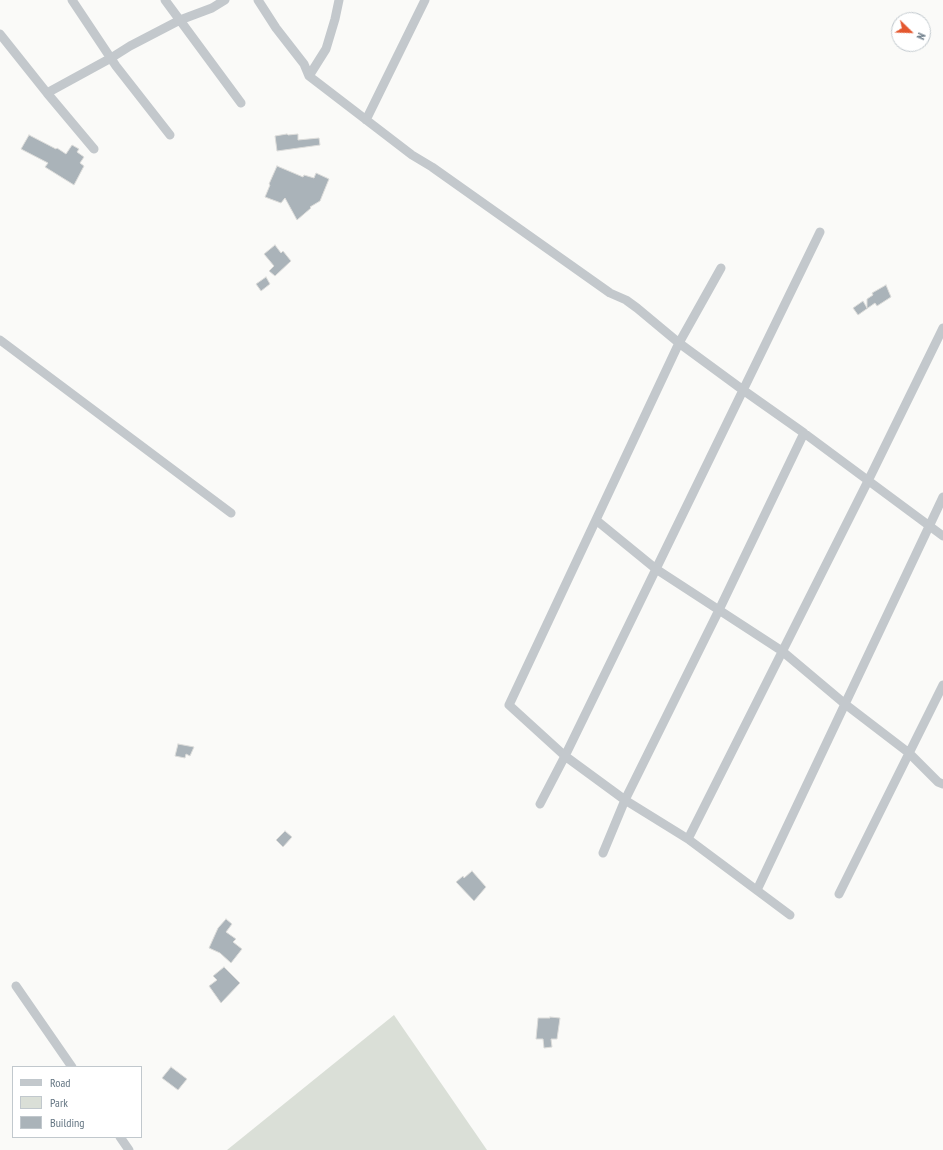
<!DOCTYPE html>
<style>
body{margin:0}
#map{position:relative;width:943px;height:1150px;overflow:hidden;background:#fafaf8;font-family:"PT Sans Narrow",sans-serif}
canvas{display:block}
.legend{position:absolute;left:12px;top:1066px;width:130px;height:72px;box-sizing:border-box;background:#fff;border:1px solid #c1c8cd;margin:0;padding:5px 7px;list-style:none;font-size:12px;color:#657683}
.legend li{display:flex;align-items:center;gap:8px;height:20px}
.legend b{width:20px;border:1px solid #c1c8cd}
.north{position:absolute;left:891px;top:12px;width:40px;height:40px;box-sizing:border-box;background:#fff;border:1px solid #c1c8cd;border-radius:50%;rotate:113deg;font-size:11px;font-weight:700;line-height:16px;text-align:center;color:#657683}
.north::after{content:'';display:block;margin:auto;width:14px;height:18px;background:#e4572e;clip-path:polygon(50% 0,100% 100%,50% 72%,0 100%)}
</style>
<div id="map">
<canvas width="943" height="1150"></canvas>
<ul class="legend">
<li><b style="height:5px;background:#c3c8cc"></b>Road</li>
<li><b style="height:11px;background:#dadfd7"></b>Park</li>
<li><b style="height:11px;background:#aab3b9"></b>Building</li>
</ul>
<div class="north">N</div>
</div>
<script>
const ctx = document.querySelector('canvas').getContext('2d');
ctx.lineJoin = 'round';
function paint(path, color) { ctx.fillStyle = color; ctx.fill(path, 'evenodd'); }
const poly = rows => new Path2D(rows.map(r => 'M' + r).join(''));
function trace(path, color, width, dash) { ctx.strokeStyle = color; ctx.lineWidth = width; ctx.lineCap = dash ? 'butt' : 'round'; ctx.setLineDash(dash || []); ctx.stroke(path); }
const green = poly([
 [394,1015,487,1150,227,1150]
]);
const building = poly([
 [287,134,288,135,298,134,298,140,319,138,320,145,277,151,275,136,287,134],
 [29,135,56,149,57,148,66,154,72,145,79,149,77,152,84,157,80,163,84,166,74,185,45,167,48,163,21,149,29,135],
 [277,166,303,177,304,175,314,178,316,173,329,179,320,201,310,207,311,208,297,220,285,198,281,203,265,197,270,185,269,184,277,166],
 [275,245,281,253,283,251,291,261,275,276,269,271,274,266,264,254,275,245],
 [266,277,270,284,261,291,256,284,266,277],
 [886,285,891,297,877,306,875,303,858,315,853,308,863,301,867,308,867,299,873,295,872,293,886,285],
 [178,744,194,747,190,756,186,754,185,758,175,756,178,744],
 [285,831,292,837,283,847,276,840,285,831],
 [472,871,486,887,474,901,456,882,463,876,464,878,472,871],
 [226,919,232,924,226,932,236,939,233,942,242,949,231,963,220,953,209,948,218,928,226,919],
 [224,967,240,983,221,1003,209,986,217,980,213,976,224,967],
 [550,1017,560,1018,557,1039,551,1039,552,1047,544,1048,543,1039,536,1039,538,1018,550,1018,550,1017],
 [171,1067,187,1079,178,1090,162,1078,171,1067]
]);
const minor = poly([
 [72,0,116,66,170,135],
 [165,0,241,103],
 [258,0,276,28,304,64,309,76,412,155,432,167,610,293,626,300,637,308,679,343,743,390,804,433,943,536],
 [0,34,47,93,94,149],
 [309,76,326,49,335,19,339,0],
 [47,93,111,58,130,46,180,20,212,8,225,0],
 [366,120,425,0],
 [721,268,679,343,509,705,565,756,625,800,688,839,790,915],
 [0,340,231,513],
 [596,520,656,569,782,651,845,704,909,753,938,782,943,784],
 [540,804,565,756,820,232],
 [688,839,868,481,943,328],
 [603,853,625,800,719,610,804,433],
 [757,890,943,497],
 [839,894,943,685],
 [16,986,72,1067],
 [120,1137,129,1150]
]);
paint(green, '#dadfd7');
paint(building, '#aab3b9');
trace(building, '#dcdcda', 1);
trace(minor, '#c3c8cc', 9);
</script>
